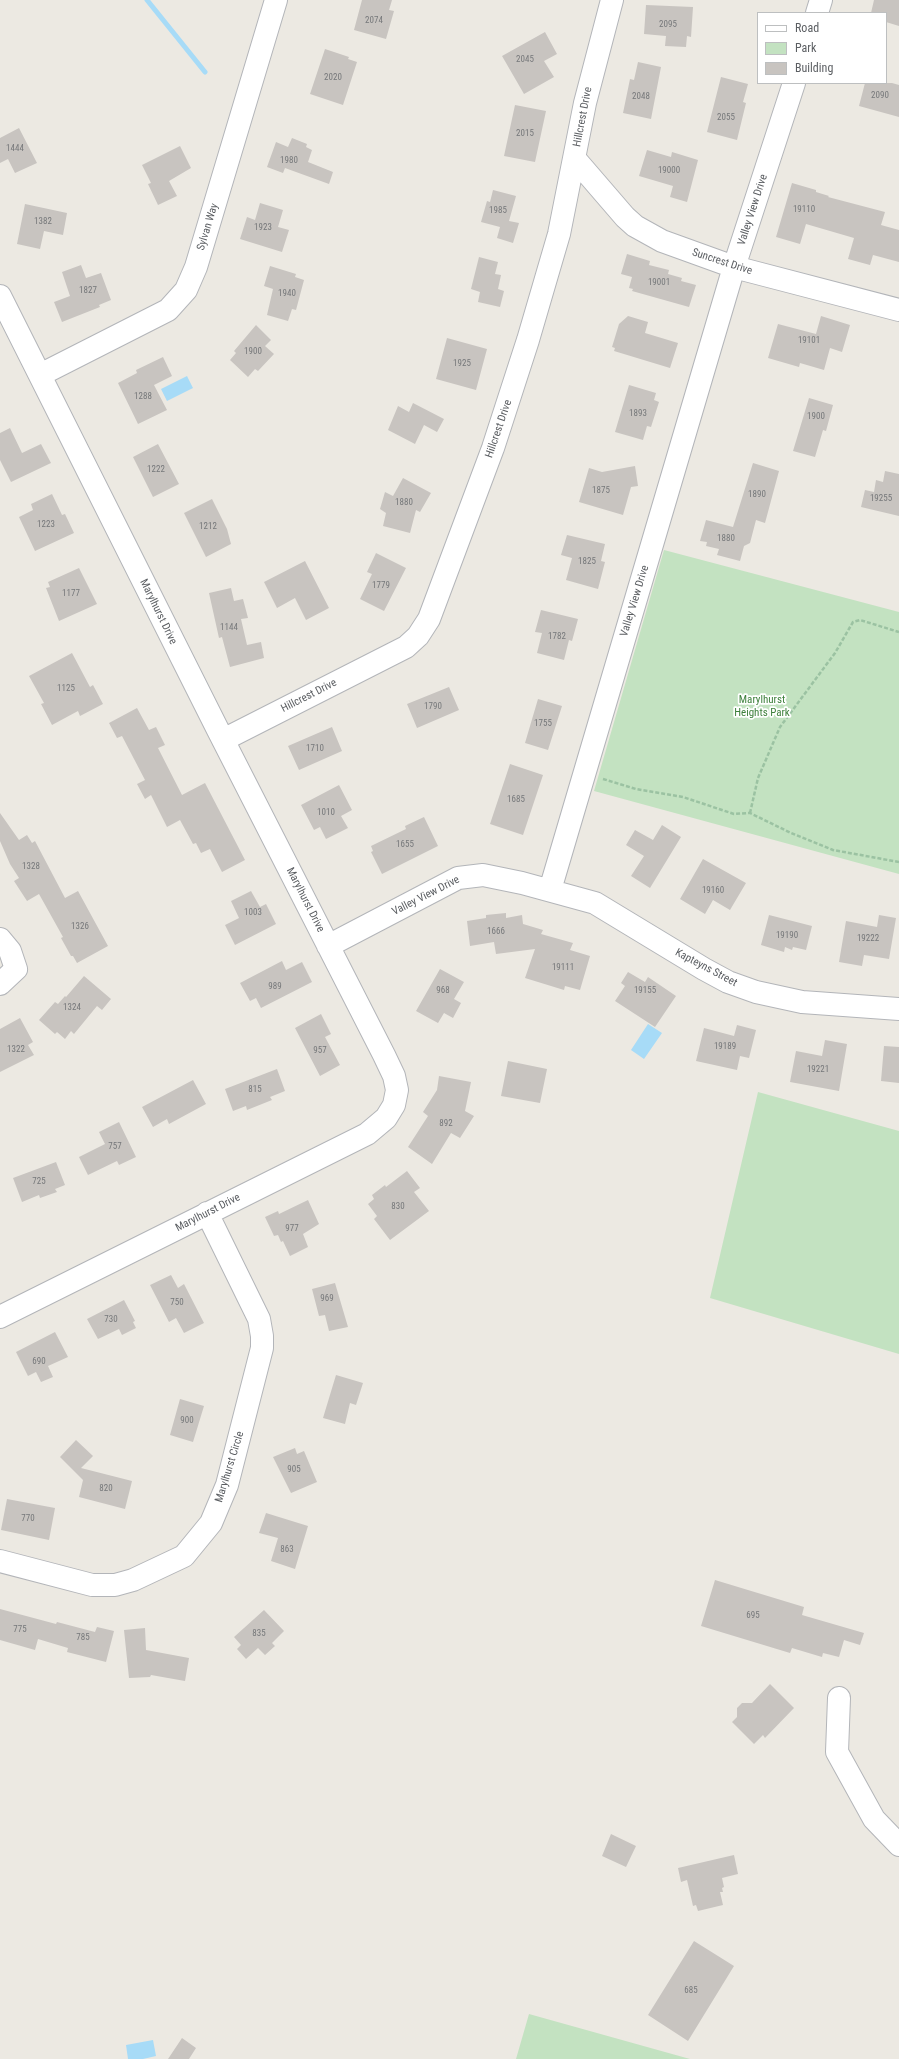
<!DOCTYPE html>
<style>
body{margin:0}
#map{position:relative;width:899px;height:2059px;overflow:hidden;background:#ece9e2;font-family:"Roboto Condensed",sans-serif}
canvas{display:block}
.legend{position:absolute;left:757px;top:12px;width:130px;height:72px;box-sizing:border-box;background:#fff;border:1px solid #bdbfc0;margin:0;padding:5px 7px;list-style:none;font-size:12px;color:#5b5e62}
.legend li{display:flex;align-items:center;gap:8px;height:20px}
.legend b{width:20px;border:1px solid #bdbfc0}
</style>
<div id="map">
<canvas width="899" height="2059"></canvas>
<ul class="legend">
<li><b style="height:5px;background:#fff"></b>Road</li>
<li><b style="height:11px;background:#c3e2c1"></b>Park</li>
<li><b style="height:11px;background:#c8c4c0"></b>Building</li>
</ul>
</div>
<script>
const ctx = document.querySelector('canvas').getContext('2d');
ctx.lineJoin = 'round';
function paint(path, color) { ctx.fillStyle = color; ctx.fill(path, 'evenodd'); }
const poly = rows => new Path2D(rows.map(r => 'M' + r).join(''));
function trace(path, color, width, dash) { ctx.strokeStyle = color; ctx.lineWidth = width; ctx.lineCap = dash ? 'butt' : 'round'; ctx.setLineDash(dash || []); ctx.stroke(path); }
function write(font, color, halo, rows, align = 'center') {
  ctx.font = font + ' "Roboto Condensed",sans-serif'; ctx.lineWidth = 3.5; ctx.setLineDash([]); ctx.textBaseline = 'middle'; ctx.strokeStyle = halo; ctx.fillStyle = color; for (const [text, x, y, turn = 0] of rows) {
    ctx.save(); ctx.translate(x, y); ctx.rotate((+turn || 0) * Math.PI / 180); ctx.textAlign = isNaN(turn) ? turn : align; if (halo) ctx.strokeText(text, 0, 0); ctx.fillText(text, 0, 0); ctx.restore();
  }
}
const green = poly([
 [664,550,899,612,899,874,594,791],
 [758,1092,899,1131,899,1354,710,1298],
 [529,2014,690,2059,516,2059]
]);
const water = poly([
 [187,376,193,388,167,401,161,389],
 [648,1024,662,1033,644,1059,631,1050],
 [153,2040,156,2056,143,2059,128,2059,126,2045]
]);
const stream = poly([
 [147,0,205,72]
]);
const building = poly([
 [362,0,392,0,389,10,394,11,386,39,354,30],
 [874,0,899,0,899,26,886,22,886,13,871,13],
 [646,5,693,7,691,37,687,36,686,47,665,46,666,36,644,34],
 [545,32,557,54,544,61,554,77,524,94,502,56],
 [325,49,349,57,348,59,357,62,343,105,310,94],
 [638,62,661,67,651,119,623,113,630,79,634,80],
 [721,77,748,84,743,102,746,103,737,140,707,132],
 [865,83,892,83,899,85,899,117,859,106],
 [515,105,546,111,535,162,504,156],
 [19,128,37,163,15,173,8,159,0,163,0,138],
 [292,138,307,144,306,147,312,150,308,162,333,172,329,184,285,168,283,173,267,167,276,142,288,147],
 [180,146,191,168,169,181,177,196,158,205,148,184,151,183,142,165],
 [647,150,671,157,672,152,698,160,687,202,670,197,673,186,639,176],
 [792,183,816,190,816,192,829,196,828,197,885,212,881,225,899,230,899,262,873,255,870,265,848,259,854,238,806,224,800,244,776,237],
 [493,190,516,196,509,221,519,223,513,243,497,238,500,227,481,222,487,201,490,202],
 [260,203,283,210,278,227,289,230,282,252,240,239,247,217,255,220],
 [25,204,67,213,63,235,44,231,40,249,17,244],
 [627,254,650,261,649,265,669,270,668,274,682,278,681,281,696,285,689,307,632,291,633,289,629,288,632,277,621,274],
 [479,257,498,262,495,274,501,275,498,289,504,291,500,307,478,302,480,292,471,289],
 [81,265,86,278,101,273,111,300,99,305,100,307,62,322,54,302,70,296,62,272],
 [270,266,296,274,295,277,304,280,296,310,292,309,288,321,267,315,273,289,264,286],
 [628,316,648,322,645,333,678,343,670,368,614,351,615,348,612,347,619,324],
 [821,316,850,325,842,352,830,348,824,370,800,363,799,367,768,358,778,324,816,334],
 [256,325,271,340,265,346,274,354,258,371,255,369,248,377,230,360,236,353,234,351],
 [447,338,487,349,476,390,436,379],
 [163,357,172,376,154,385,167,410,138,424,118,383,137,373,136,370],
 [629,385,656,393,654,400,659,402,651,427,647,426,643,440,615,432],
 [809,398,833,405,826,431,823,430,815,457,793,451],
 [413,403,444,419,437,432,424,425,415,444,388,430,398,406,409,412],
 [10,428,22,453,41,444,51,463,11,482,0,460,0,433],
 [158,444,179,484,153,497,133,457],
 [753,463,779,471,765,523,756,520,750,543,744,546,740,561,717,555,719,549,706,546,707,542,700,541,706,520,733,527],
 [635,466,638,486,631,487,623,515,579,502,589,468,602,472],
 [885,471,899,474,899,516,861,507,865,490,874,492,876,480,883,482],
 [403,478,431,493,420,512,416,510,410,533,383,526,386,513,380,509,385,492,393,496],
 [52,494,62,515,65,514,74,533,35,551,19,517,33,510,31,504],
 [212,499,227,529,231,544,206,557,184,513],
 [567,535,605,544,601,561,605,562,598,589,566,580,572,558,561,555],
 [376,553,406,568,384,611,360,599,372,574,367,572],
 [305,561,329,608,306,620,295,598,277,608,264,582],
 [79,568,97,604,59,621,46,588,50,587,48,582],
 [231,588,234,601,243,599,248,618,241,619,247,645,261,642,264,658,230,667,222,637,219,638,209,593],
 [541,610,578,619,572,641,569,640,564,660,537,653,542,633,535,632],
 [72,653,90,687,93,685,103,704,80,716,78,711,52,725,41,704,44,703,29,676],
 [449,687,459,710,417,728,407,704],
 [538,699,562,706,548,750,525,743],
 [137,708,149,730,156,727,165,745,158,748,182,795,205,783,245,860,222,872,210,849,201,853,196,843,193,844,180,820,167,827,151,795,145,799,137,784,145,780,122,736,117,738,109,723],
 [332,727,342,751,299,770,288,746],
 [510,764,543,775,523,835,490,824],
 [339,785,352,810,341,816,348,828,326,839,320,827,314,830,301,805],
 [0,813,19,840,27,835,32,843,35,841,65,898,78,891,108,946,77,963,73,956,71,956,61,938,63,937,39,894,27,901,14,881,19,878,10,864,0,841],
 [424,817,438,846,382,874,371,852,373,851,371,846,406,829,405,826],
 [662,825,681,837,650,888,631,876,644,856,626,845,635,830,653,840],
 [703,859,746,883,730,910,713,900,705,914,680,899],
 [251,891,260,907,266,904,276,924,235,945,225,925,239,918,231,901],
 [506,913,506,918,522,915,523,924,543,930,541,934,573,943,570,950,590,956,580,990,565,986,564,990,525,978,535,949,496,954,494,942,470,946,467,921,486,918,486,915],
 [769,915,812,926,806,950,793,947,792,950,785,947,784,952,761,945],
 [879,915,896,918,889,959,864,955,862,966,839,962,846,921,877,927],
 [282,961,286,970,302,962,312,982,261,1008,256,998,250,1001,240,983],
 [440,969,464,982,454,999,461,1003,453,1018,444,1013,438,1023,416,1011],
 [628,972,645,982,648,977,676,996,655,1027,615,1001,625,986,621,983],
 [84,976,111,999,102,1010,97,1006,74,1034,71,1031,65,1039,57,1032,55,1034,39,1020,55,1002,58,1004,65,996,66,997],
 [321,1014,331,1034,325,1037,340,1065,320,1076,295,1028],
 [20,1018,33,1042,28,1045,34,1055,0,1072,0,1029],
 [737,1025,756,1030,749,1058,740,1056,737,1070,696,1061,704,1028,734,1036],
 [825,1040,847,1044,839,1091,790,1082,796,1051,822,1056],
 [884,1046,899,1047,899,1083,881,1081],
 [508,1061,547,1069,540,1103,501,1096],
 [277,1069,285,1091,270,1097,272,1100,247,1110,246,1106,233,1111,225,1089],
 [439,1076,471,1082,465,1111,474,1116,460,1138,451,1133,432,1164,408,1147,428,1116,423,1112,437,1090],
 [193,1080,206,1104,169,1124,167,1119,153,1127,142,1107],
 [119,1122,136,1157,119,1165,117,1161,88,1175,79,1157,105,1144,99,1132],
 [56,1162,65,1185,55,1189,57,1192,40,1198,39,1195,22,1202,13,1178],
 [407,1171,420,1188,414,1192,429,1211,390,1240,374,1219,377,1216,368,1204,374,1199,372,1195,385,1185,386,1187],
 [308,1200,319,1224,303,1234,308,1247,290,1256,283,1241,281,1242,278,1235,274,1236,265,1217,278,1211,279,1214],
 [171,1275,178,1288,184,1284,204,1323,184,1333,176,1318,169,1322,150,1285],
 [335,1283,348,1327,329,1331,325,1315,319,1316,312,1289],
 [124,1300,135,1321,133,1322,136,1328,122,1335,119,1329,98,1339,87,1319],
 [55,1332,68,1357,48,1366,53,1377,41,1382,36,1372,28,1376,16,1352],
 [336,1375,363,1383,356,1405,350,1403,345,1424,323,1418],
 [180,1399,204,1406,193,1442,170,1435],
 [76,1440,93,1456,81,1468,132,1481,125,1509,79,1497,83,1480,60,1457],
 [295,1448,297,1454,304,1451,317,1482,291,1493,273,1457],
 [7,1499,55,1508,49,1540,1,1530],
 [266,1513,308,1526,295,1569,271,1561,278,1538,259,1533],
 [715,1580,804,1607,802,1615,864,1633,860,1645,844,1640,839,1657,823,1653,822,1657,792,1648,790,1653,701,1626],
 [0,1609,56,1624,57,1622,95,1632,97,1627,114,1631,106,1662,67,1652,68,1648,38,1639,35,1650,0,1640],
 [264,1610,284,1631,272,1643,275,1646,265,1655,258,1648,246,1659,237,1649,241,1645,234,1637],
 [145,1628,146,1650,189,1658,185,1681,151,1675,150,1677,129,1678,124,1630],
 [770,1684,794,1708,765,1738,763,1735,754,1744,732,1722,737,1717,737,1708,742,1703,752,1703],
 [611,1834,636,1846,626,1867,602,1856],
 [734,1855,738,1874,722,1878,724,1887,722,1888,723,1892,720,1892,723,1905,698,1911,696,1905,693,1906,687,1880,681,1882,678,1868],
 [694,1941,734,1966,688,2041,648,2015],
 [182,2038,196,2048,189,2059,168,2059]
]);
const path = poly([
 [603,779,636,789,683,797,734,814,750,813,791,833,833,850,899,862],
 [750,813,758,778,780,727,835,653,853,622,860,620,899,632]
]);
const minor = poly([
 [817,13,821,0],
 [575,159,625,217,635,226,662,241,734,267,899,310],
 [0,296,218,730,384,1055,394,1076,397,1090,394,1105,386,1118,367,1134,0,1317],
 [40,375,168,310,186,290,196,267,276,0],
 [223,740,406,647,418,636,429,619,493,448,528,340,559,234,585,103,612,0],
 [550,890,734,267,794,83],
 [0,939,10,951,16,969,0,984],
 [328,946,458,878,483,875,522,883,595,903,704,969,728,982,756,992,802,1002,899,1009],
 [0,1561,92,1585,115,1585,133,1580,184,1556,211,1523,227,1485,262,1348,262,1336,259,1319,207,1213],
 [839,1698,837,1752,874,1819,899,1845]
]);
const numberNames = [
 ["2074",374,21],
 ["2095",668,25],
 ["2045",525,60],
 ["2020",333,78],
 ["2090",880,96],
 ["2048",641,97],
 ["2055",726,118],
 ["2015",525,134],
 ["1444",15,149],
 ["1980",289,161],
 ["19000",669,171],
 ["19110",804,210],
 ["1985",498,211],
 ["1382",43,222],
 ["1923",263,228],
 ["19001",659,283],
 ["1827",88,291],
 ["1940",287,294],
 ["19101",809,341],
 ["1900",253,352],
 ["1925",462,364],
 ["1288",143,397],
 ["1893",638,414],
 ["1900",816,417],
 ["1222",156,470],
 ["1875",601,491],
 ["1890",757,495],
 ["19255",881,499],
 ["1880",404,503],
 ["1223",46,525],
 ["1212",208,527],
 ["1880",726,539],
 ["1825",587,562],
 ["1779",381,586],
 ["1177",71,594],
 ["1144",229,628],
 ["1782",557,637],
 ["1125",66,689],
 ["1790",433,707],
 ["1755",543,724],
 ["1710",315,749],
 ["1685",516,800],
 ["1010",326,813],
 ["1655",405,845],
 ["1328",31,867],
 ["19160",713,891],
 ["1003",253,913],
 ["1326",80,927],
 ["1666",496,932],
 ["19190",787,936],
 ["19222",868,939],
 ["19111",563,968],
 ["989",275,987],
 ["968",443,991],
 ["19155",645,991],
 ["1324",72,1008],
 ["19189",725,1047],
 ["1322",16,1050],
 ["957",320,1051],
 ["19221",818,1070],
 ["815",255,1090],
 ["892",446,1124],
 ["757",115,1147],
 ["725",39,1182],
 ["830",398,1207],
 ["977",292,1229],
 ["969",327,1299],
 ["750",177,1303],
 ["730",111,1320],
 ["690",39,1362],
 ["900",187,1421],
 ["905",294,1470],
 ["820",106,1489],
 ["770",28,1519],
 ["863",287,1550],
 ["695",753,1616],
 ["775",20,1630],
 ["835",259,1634],
 ["785",83,1638],
 ["685",691,1991]
];
const streetNames = [
 ["Hillcrest Drive",583,117,-79],
 ["Valley View Drive",753,210,-72],
 ["Sylvan Way",208,227,-73],
 ["Suncrest Drive",722,262,18],
 ["Hillcrest Drive",499,429,-71],
 ["Valley View Drive",635,601,-73],
 ["Marylhurst Drive",158,612,64],
 ["Hillcrest Drive",309,696,-27],
 ["Valley View Drive",426,896,-27],
 ["Marylhurst Drive",305,900,63],
 ["Kapteyns Street",706,968,28],
 ["Marylhurst Drive",208,1213,-27],
 ["Marylhurst Circle",230,1467,-73]
];
const parkNames = [
 ["Marylhurst",762,700],
 ["Heights Park",762,713]
];
paint(green, '#c3e2c1');
paint(water, '#a7dbf7');
trace(stream, '#a7dbf7', 5);
paint(building, '#c8c4c0');
trace(minor, '#b3b5b9', 24);
trace(path, '#9bc2a2', 2.5, [4, 2]);
trace(minor, '#fff', 22);
write('9px', '#76787a', null, numberNames);
write('11px', '#5b5e62', '#fff', streetNames);
write('11px', '#3e803c', '#fff', parkNames);
</script>
